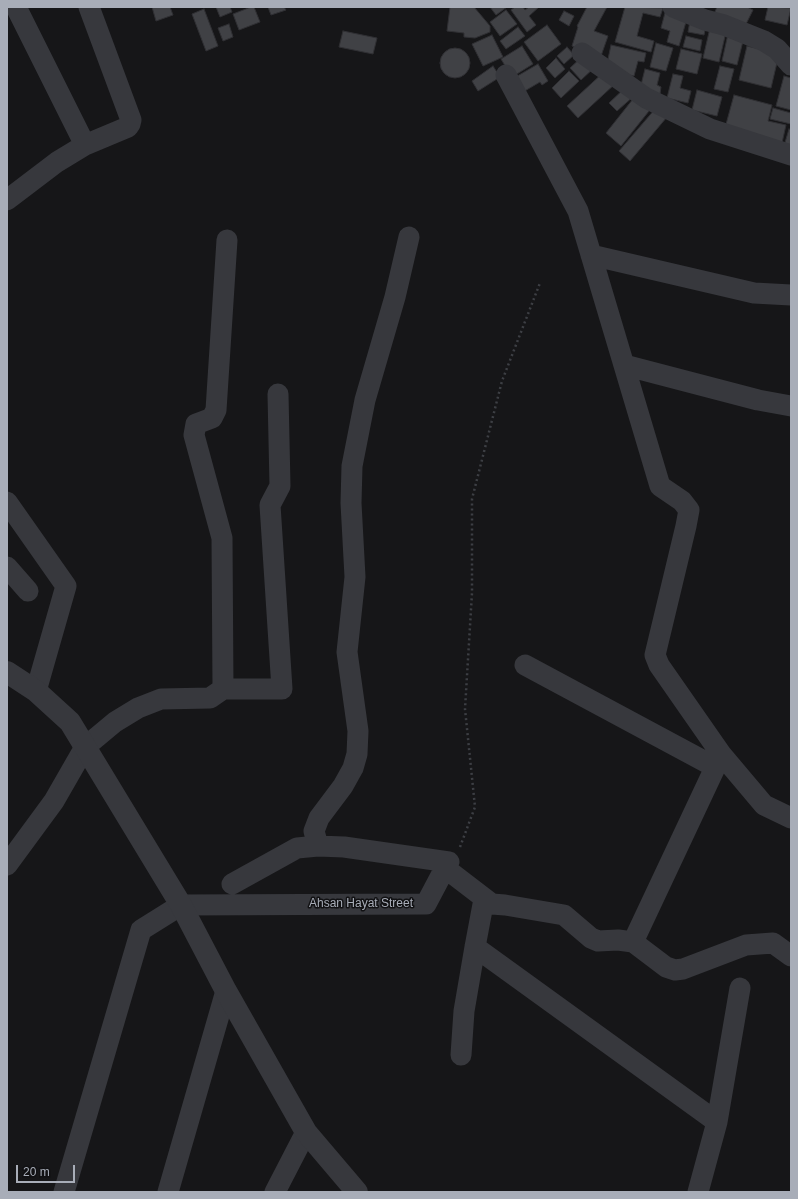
<!DOCTYPE html>
<style>
body{margin:0}
#map{position:relative;width:798px;height:1199px;overflow:hidden;background:#161618;font-family:Helvetica,sans-serif}
canvas{display:block}
.frame{position:absolute;inset:0;border:8px solid #a8adb8;pointer-events:none}
.scale{position:absolute;left:16px;top:1165px;width:59px;height:18px;box-sizing:border-box;border:2px solid #a8adb8;border-top:0;padding-left:5px;font-size:12px;line-height:14px;white-space:nowrap;color:#a8adb8;-webkit-text-stroke:3px #111113;paint-order:stroke}
</style>
<div id="map">
<canvas width="798" height="1199"></canvas>
<div class="frame"></div>
<div class="scale">20 m</div>
</div>
<script>
const ctx = document.querySelector('canvas').getContext('2d');
ctx.lineJoin = 'round';
function paint(path, color) { ctx.fillStyle = color; ctx.fill(path, 'evenodd'); }
const poly = rows => new Path2D(rows.map(r => 'M' + r).join(''));
function trace(path, color, width, dash) { ctx.strokeStyle = color; ctx.lineWidth = width; ctx.lineCap = dash ? 'butt' : 'round'; ctx.setLineDash(dash || []); ctx.stroke(path); }
function write(font, color, halo, rows, align = 'center') {
  ctx.font = font + ' Helvetica,sans-serif'; ctx.lineWidth = 3; ctx.setLineDash([]); ctx.textBaseline = 'middle'; ctx.strokeStyle = halo; ctx.fillStyle = color; for (const [text, x, y, turn = 0] of rows) {
    ctx.save(); ctx.translate(x, y); ctx.rotate((+turn || 0) * Math.PI / 180); ctx.textAlign = isNaN(turn) ? turn : align; if (halo) ctx.strokeText(text, 0, 0); ctx.fillText(text, 0, 0); ctx.restore();
  }
}
const building = poly([
 [152,7,170,7,173,15,156,21,152,7],
 [216,7,230,7,232,12,220,17,216,7],
 [251,7,254,7,260,22,239,30,233,14,251,7],
 [268,7,284,7,286,10,271,15,268,7],
 [450,7,474,7,490,26,490,32,475,38,464,37,464,33,447,31,450,7],
 [490,7,507,7,496,15,490,7],
 [515,7,523,7,525,10,529,7,539,7,529,16,536,25,527,32,511,10,515,7],
 [587,7,607,7,594,31,608,36,601,56,572,46,578,27,577,26,587,7],
 [625,7,663,8,660,17,643,13,637,36,654,41,651,52,615,42,625,7],
 [717,7,747,7,753,10,745,26,712,19,717,7],
 [768,7,791,8,787,25,765,20,768,7],
 [204,9,218,46,206,51,192,14,204,9],
 [666,9,688,15,679,46,667,42,670,31,661,28,666,9],
 [506,10,517,24,500,36,490,22,506,10],
 [564,11,574,16,569,26,559,20,564,11],
 [690,21,706,25,704,35,688,32,690,21],
 [229,24,233,37,223,41,218,28,229,24],
 [547,25,561,44,538,61,524,42,547,25],
 [518,27,525,36,506,49,500,41,518,27],
 [710,28,726,32,719,62,703,58,710,28],
 [343,31,377,38,373,54,339,47,343,31],
 [728,34,744,37,737,65,722,61,728,34],
 [492,35,503,57,483,66,472,44,492,35],
 [686,36,702,40,700,51,683,47,686,36],
 [656,43,673,48,666,71,650,67,656,43],
 [611,45,646,53,644,62,638,61,634,76,620,73,607,64,611,45],
 [522,46,533,64,512,77,501,59,522,46],
 [747,46,779,54,771,88,739,80,747,46],
 [567,47,574,55,564,64,557,56,567,47],
 '440 63a15 15 0 1 1 30 0a15 15 0 1 1-30 0Z',
 [681,49,702,54,697,74,676,69,681,49],
 [584,55,595,67,581,80,570,68,584,55],
 [556,58,565,69,555,78,546,68,556,58],
 [538,64,548,81,542,85,540,82,523,92,514,78,538,64],
 [493,66,500,77,478,91,472,81,493,66],
 [720,66,734,69,728,92,714,89,720,66],
 [645,69,660,73,657,85,661,87,660,94,640,89,645,69],
 [569,71,579,81,561,98,552,88,569,71],
 [605,71,616,83,578,118,567,106,605,71],
 [673,74,683,76,680,88,691,91,688,103,667,98,673,74],
 [784,76,791,78,791,110,776,106,784,76],
 [627,86,635,95,617,111,609,103,627,86],
 [697,90,722,97,717,116,692,110,697,90],
 [637,94,653,106,621,146,606,133,637,94],
 [734,95,772,105,768,121,786,125,782,143,725,128,734,95],
 [656,108,667,117,630,161,619,151,656,108],
 [773,108,791,113,791,124,770,119,773,108],
 [789,129,791,130,791,148,784,146,789,129]
]);
const path = poly([
 [460,847,475,807,465,709,472,593,472,499,502,381,540,283]
]);
const minor = poly([
 [16,7,85,145],
 [673,7,705,20,724,25,764,41,777,49,791,65],
 [582,53,646,98,710,129,791,155],
 [506,75,578,211,660,486,682,501,689,510,686,526,655,655,659,665,721,754,764,805,791,818],
 [7,200,57,162,85,145,128,127,130,124,131,120,89,7],
 [591,255,754,293,791,295],
 [624,365,758,400,791,406],
 [7,502,66,586,36,691],
 [7,567,28,591],
 [525,665,715,767],
 [223,689,282,689,270,505,280,486,278,394],
 [318,846,314,831,319,818,343,786,353,768,357,754,358,731,347,652,355,577,351,503,352,466,365,400,395,297,409,237],
 [7,865,54,801,85,747,115,722,138,708,161,699,210,698,223,689,222,538,194,435,196,424,212,418,216,410,227,240],
 [232,884,297,848,318,846,344,847,449,862],
 [633,942,721,755],
 [475,947,717,1122],
 [461,1055,464,1011,475,947,484,899],
 [64,1192,141,930,181,905,426,904,445,868,492,904,505,905,564,915,591,938,598,941,618,940,633,942,666,967,675,970,683,969,746,945,773,943,791,956],
 [168,1192,226,991],
 [275,1192,306,1132],
 [698,1192,717,1122,740,988]
]);
const tertiary = poly([
 [7,672,36,691,70,722,181,905,226,991,306,1132,357,1192]
]);
const streetNames = [
 ["Ahsan Hayat Street",361,904]
];
paint(building, '#404145');
trace(building, '#303034', 1);
trace(path, '#3d3f44', 2.5, [2, 3]);
trace(minor, '#37383d', 21);
trace(tertiary, '#37383d', 22);
write('12px', '#a8adb8', '#111113', streetNames);
</script>
